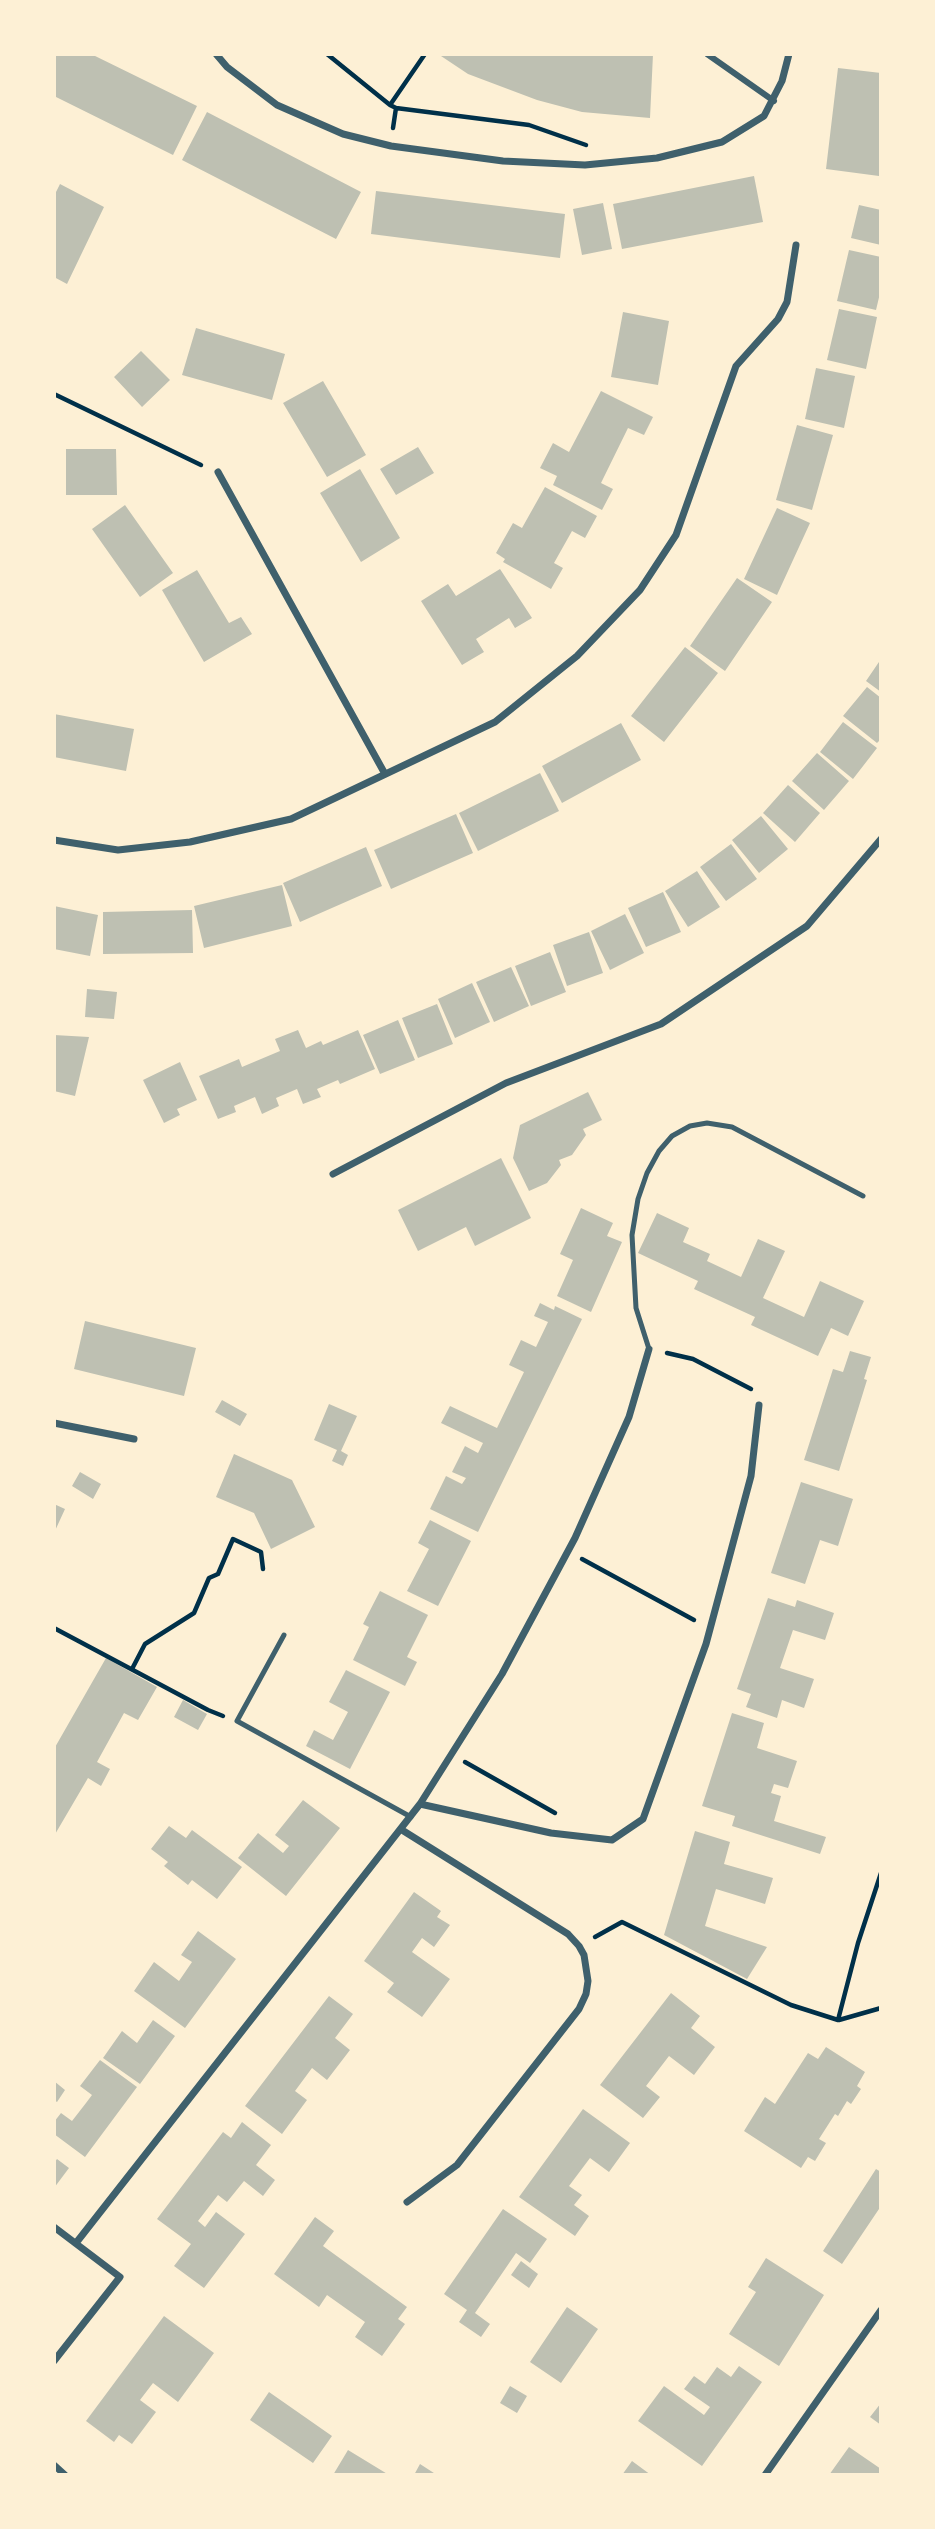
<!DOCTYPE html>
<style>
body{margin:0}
#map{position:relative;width:935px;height:2529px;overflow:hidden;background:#fdf0d5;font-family:Commissioner,sans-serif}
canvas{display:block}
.frame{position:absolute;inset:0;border:56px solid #fdf0d5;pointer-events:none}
</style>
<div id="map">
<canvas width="935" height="2529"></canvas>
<div class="frame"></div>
</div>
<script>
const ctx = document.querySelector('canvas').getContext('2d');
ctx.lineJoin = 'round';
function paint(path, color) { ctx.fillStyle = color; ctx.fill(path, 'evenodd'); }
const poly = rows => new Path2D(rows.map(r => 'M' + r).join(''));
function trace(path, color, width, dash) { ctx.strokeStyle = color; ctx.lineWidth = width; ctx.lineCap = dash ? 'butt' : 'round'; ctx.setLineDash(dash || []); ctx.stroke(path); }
const building = poly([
 [54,54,91,54,197,106,173,155,54,96],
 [438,54,653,54,650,118,582,112,537,100,468,74],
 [838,68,881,73,879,176,826,169],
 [207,112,361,192,336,239,182,160],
 [754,176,763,222,622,249,613,204],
 [60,184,104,207,67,284,54,277,54,196],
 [376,191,565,214,560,258,371,234],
 [603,203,612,249,582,255,573,209],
 [859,205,881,210,881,245,851,238],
 [849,250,881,257,881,289,876,310,837,301],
 [839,309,877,317,866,369,827,360],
 [623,312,669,321,658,385,611,377],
 [196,328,285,354,272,400,182,375],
 [141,351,170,380,142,407,114,377],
 [816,368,855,376,844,428,805,419],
 [323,381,366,455,327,477,283,403],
 [601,391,653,417,644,435,628,428,601,483,613,489,602,510,553,485,557,476,540,468,553,443,569,452],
 [797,425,833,435,812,510,776,500],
 [418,447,434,473,396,495,380,469],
 [66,449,116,449,117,495,66,495],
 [360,469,400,538,361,562,320,493],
 [545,487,597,516,585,538,572,531,554,563,563,568,551,589,503,562,505,559,496,553,513,523,522,528],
 [125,505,173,573,140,597,92,529],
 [777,508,810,523,777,595,744,579],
 [500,569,532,618,515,628,509,618,476,639,484,652,462,665,421,601,448,584,456,596],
 [197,570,229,623,241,617,252,634,204,662,162,590],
 [737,578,772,602,725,671,690,646],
 [685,647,718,673,664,742,631,716],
 [881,659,881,692,866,681],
 [867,687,881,698,881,739,877,743,843,716],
 [54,714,134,729,126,771,54,757],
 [843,722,877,748,853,779,820,752],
 [621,723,641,760,562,803,542,766],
 [817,753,849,781,824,810,792,781],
 [540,773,559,811,478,851,459,813],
 [788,785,820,813,795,842,763,813],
 [456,814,473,853,391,889,374,850],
 [761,816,788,849,759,873,732,840],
 [731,844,757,879,726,901,700,867],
 [366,847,382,886,300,922,283,883],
 [697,871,720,907,688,927,665,891],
 [282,885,292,926,204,948,194,906],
 [663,892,681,932,646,947,628,908],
 [54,906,98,915,90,956,54,949],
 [192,910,193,953,103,954,103,912],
 [625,914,644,953,610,970,591,931],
 [589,932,603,973,567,986,553,945],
 [550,952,566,992,531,1006,515,966],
 [511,967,529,1006,494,1022,476,982],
 [472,983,490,1022,455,1038,438,999],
 [87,989,117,992,114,1019,85,1017],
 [437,1004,453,1044,418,1058,402,1018],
 [398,1020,415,1060,380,1074,363,1035],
 [298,1030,306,1048,321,1041,323,1045,358,1030,375,1069,340,1084,338,1080,317,1089,321,1097,303,1104,297,1089,276,1098,279,1106,262,1114,255,1097,234,1106,236,1112,218,1119,199,1076,239,1059,242,1067,280,1051,275,1039],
 [54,1035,89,1037,75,1096,54,1091],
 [180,1062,197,1100,177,1109,180,1115,164,1123,143,1080],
 [588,1092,602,1120,583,1129,586,1135,572,1155,559,1160,561,1165,547,1183,529,1191,513,1158,520,1125],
 [501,1158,531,1218,475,1246,466,1227,418,1251,398,1210],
 [581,1208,613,1223,607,1236,622,1242,591,1312,557,1296,573,1260,560,1254],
 [657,1213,689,1228,683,1242,710,1254,707,1261,741,1277,758,1239,785,1251,763,1298,804,1317,820,1281,864,1301,848,1336,831,1328,818,1356,751,1325,755,1317,694,1289,698,1281,638,1253],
 [540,1303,554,1310,555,1306,582,1319,478,1532,430,1509,446,1476,462,1484,466,1478,452,1472,465,1446,478,1453,483,1443,441,1423,450,1406,497,1428,524,1372,509,1365,521,1340,536,1347,548,1322,534,1316],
 [85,1321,196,1348,184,1396,74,1369],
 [850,1351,871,1357,864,1379,867,1380,839,1471,804,1460,833,1369,843,1372],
 [222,1400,247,1414,240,1426,215,1412],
 [329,1404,357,1416,341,1451,348,1455,343,1466,332,1461,337,1450,314,1440],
 [234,1454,292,1480,315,1527,271,1549,254,1513,216,1497],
 [80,1472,101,1484,93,1499,72,1486],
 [801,1482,853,1499,838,1546,820,1540,805,1584,771,1573],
 [54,1504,65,1509,54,1533],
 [430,1520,471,1541,438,1606,407,1591,429,1549,418,1543],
 [380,1591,428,1615,407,1657,417,1662,405,1686,353,1660,369,1627,363,1624],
 [768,1598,795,1607,797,1600,834,1613,825,1640,793,1630,780,1668,814,1679,804,1708,782,1700,777,1718,746,1707,751,1694,737,1689],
 [106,1658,157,1687,138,1720,124,1713,97,1762,110,1769,101,1786,88,1778,54,1836,54,1749],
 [346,1670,390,1692,350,1769,306,1746,314,1730,333,1740,348,1712,329,1702],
 [183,1700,207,1714,198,1730,174,1717],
 [732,1713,764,1723,757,1748,797,1761,788,1788,774,1784,771,1793,781,1796,774,1821,826,1837,820,1854,732,1826,735,1816,702,1806],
 [303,1800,340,1828,286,1896,238,1858,258,1833,283,1853,289,1846,275,1835],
 [169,1826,186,1838,192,1830,242,1867,217,1899,192,1880,188,1885,164,1866,168,1862,151,1849],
 [695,1831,730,1842,724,1864,773,1878,765,1904,716,1889,705,1926,767,1947,747,1979,664,1935],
 [414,1892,441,1911,437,1917,450,1925,434,1947,422,1938,412,1952,450,1979,422,2017,387,1992,394,1983,364,1961],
 [198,1931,236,1959,185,2028,134,1991,154,1962,179,1981,192,1962,181,1955],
 [671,1993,700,2016,691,2028,715,2047,694,2075,669,2056,646,2086,660,2097,643,2118,600,2085],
 [329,1996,353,2014,335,2038,350,2050,327,2080,312,2068,295,2091,307,2100,282,2134,245,2106],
 [153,2020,175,2036,140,2084,103,2058,122,2031,137,2043],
 [826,2047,865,2072,857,2086,861,2089,851,2104,847,2101,838,2116,835,2114,819,2139,826,2143,815,2161,808,2157,801,2168,744,2131,765,2097,775,2104,808,2053,818,2059],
 [100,2060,137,2087,85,2157,54,2134,54,2122,61,2113,72,2121,86,2103,92,2095,80,2086],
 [54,2081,65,2090,57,2102,54,2100],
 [583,2109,630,2143,609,2172,590,2158,569,2186,582,2195,574,2205,589,2216,575,2236,519,2197],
 [242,2122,271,2145,256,2165,275,2180,263,2196,244,2181,227,2202,218,2195,198,2221,205,2227,216,2212,245,2234,204,2288,174,2266,191,2244,157,2219,223,2132,231,2138],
 [57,2159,69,2168,54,2188,54,2163],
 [876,2169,881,2172,881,2206,842,2264,823,2251],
 [503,2209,547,2239,530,2263,516,2253,475,2313,490,2324,481,2337,459,2322,467,2310,444,2294],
 [315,2217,334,2231,323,2246,407,2307,398,2319,405,2324,382,2356,355,2337,365,2322,327,2295,319,2307,274,2274],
 [766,2258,824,2295,779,2366,729,2334,756,2292,748,2287],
 [521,2261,538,2274,529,2288,511,2275],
 [567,2307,598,2329,561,2383,530,2362],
 [164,2316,214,2353,178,2402,153,2383,140,2400,156,2412,132,2444,119,2435,114,2442,86,2421],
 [739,2366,762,2382,702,2466,638,2421,664,2386,704,2415,710,2407,684,2389,694,2376,705,2384,717,2367,731,2377],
 [510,2386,527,2396,517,2413,500,2403],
 [269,2392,332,2436,313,2463,250,2420],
 [881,2403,881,2425,870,2417],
 [849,2447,881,2469,881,2475,829,2475],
 [348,2450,389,2475,333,2475],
 [632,2461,651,2475,622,2475],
 [420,2464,437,2475,414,2475]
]);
const path = poly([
 [327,54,390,105],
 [396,108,529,125,586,145],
 [393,128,396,108,390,105,425,54],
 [54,394,201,465],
 [667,1353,693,1359,751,1389],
 [582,1559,694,1620],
 [54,1628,208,1710,223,1716],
 [132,1669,145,1644,194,1613,209,1578,218,1574,233,1539,261,1552,263,1569],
 [465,1762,555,1813],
 [595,1937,622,1922,791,2005,838,2020],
 [838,2020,858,1943,881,1873],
 [839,2020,881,2008]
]);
const service = poly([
 [649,1349,636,1308,632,1235,638,1199,647,1173,659,1151,672,1136,690,1126,707,1123,732,1127,863,1196],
 [284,1635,237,1721,411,1817]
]);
const pedestrian = poly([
 [707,54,774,101]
]);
const minor = poly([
 [216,54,227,67,277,105,343,134,391,146,503,161,585,165,657,158,722,142,764,116,782,81,789,54],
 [218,472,385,774],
 [54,840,118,850,190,842,291,819,495,722,577,656,640,590,676,535,736,366,778,319,787,302,796,245],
 [333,1174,506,1083,661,1024,807,926,881,839],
 [54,1423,134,1439],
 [420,1804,551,1833,612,1840,643,1819,706,1644,751,1476,759,1405],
 [402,1830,568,1934,579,1946,584,1955,588,1981,586,1994,579,2009,457,2165,407,2202],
 [54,2227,120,2277,54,2361],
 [76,2243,420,1804,502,1674,575,1538,629,1417,649,1349],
 [54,2465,65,2475],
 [765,2475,881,2310]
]);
paint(building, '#bec0b2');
trace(path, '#003049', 4.5);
trace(service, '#3f606c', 5);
trace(pedestrian, '#3f606c', 6);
trace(minor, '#3f606c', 7);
</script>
